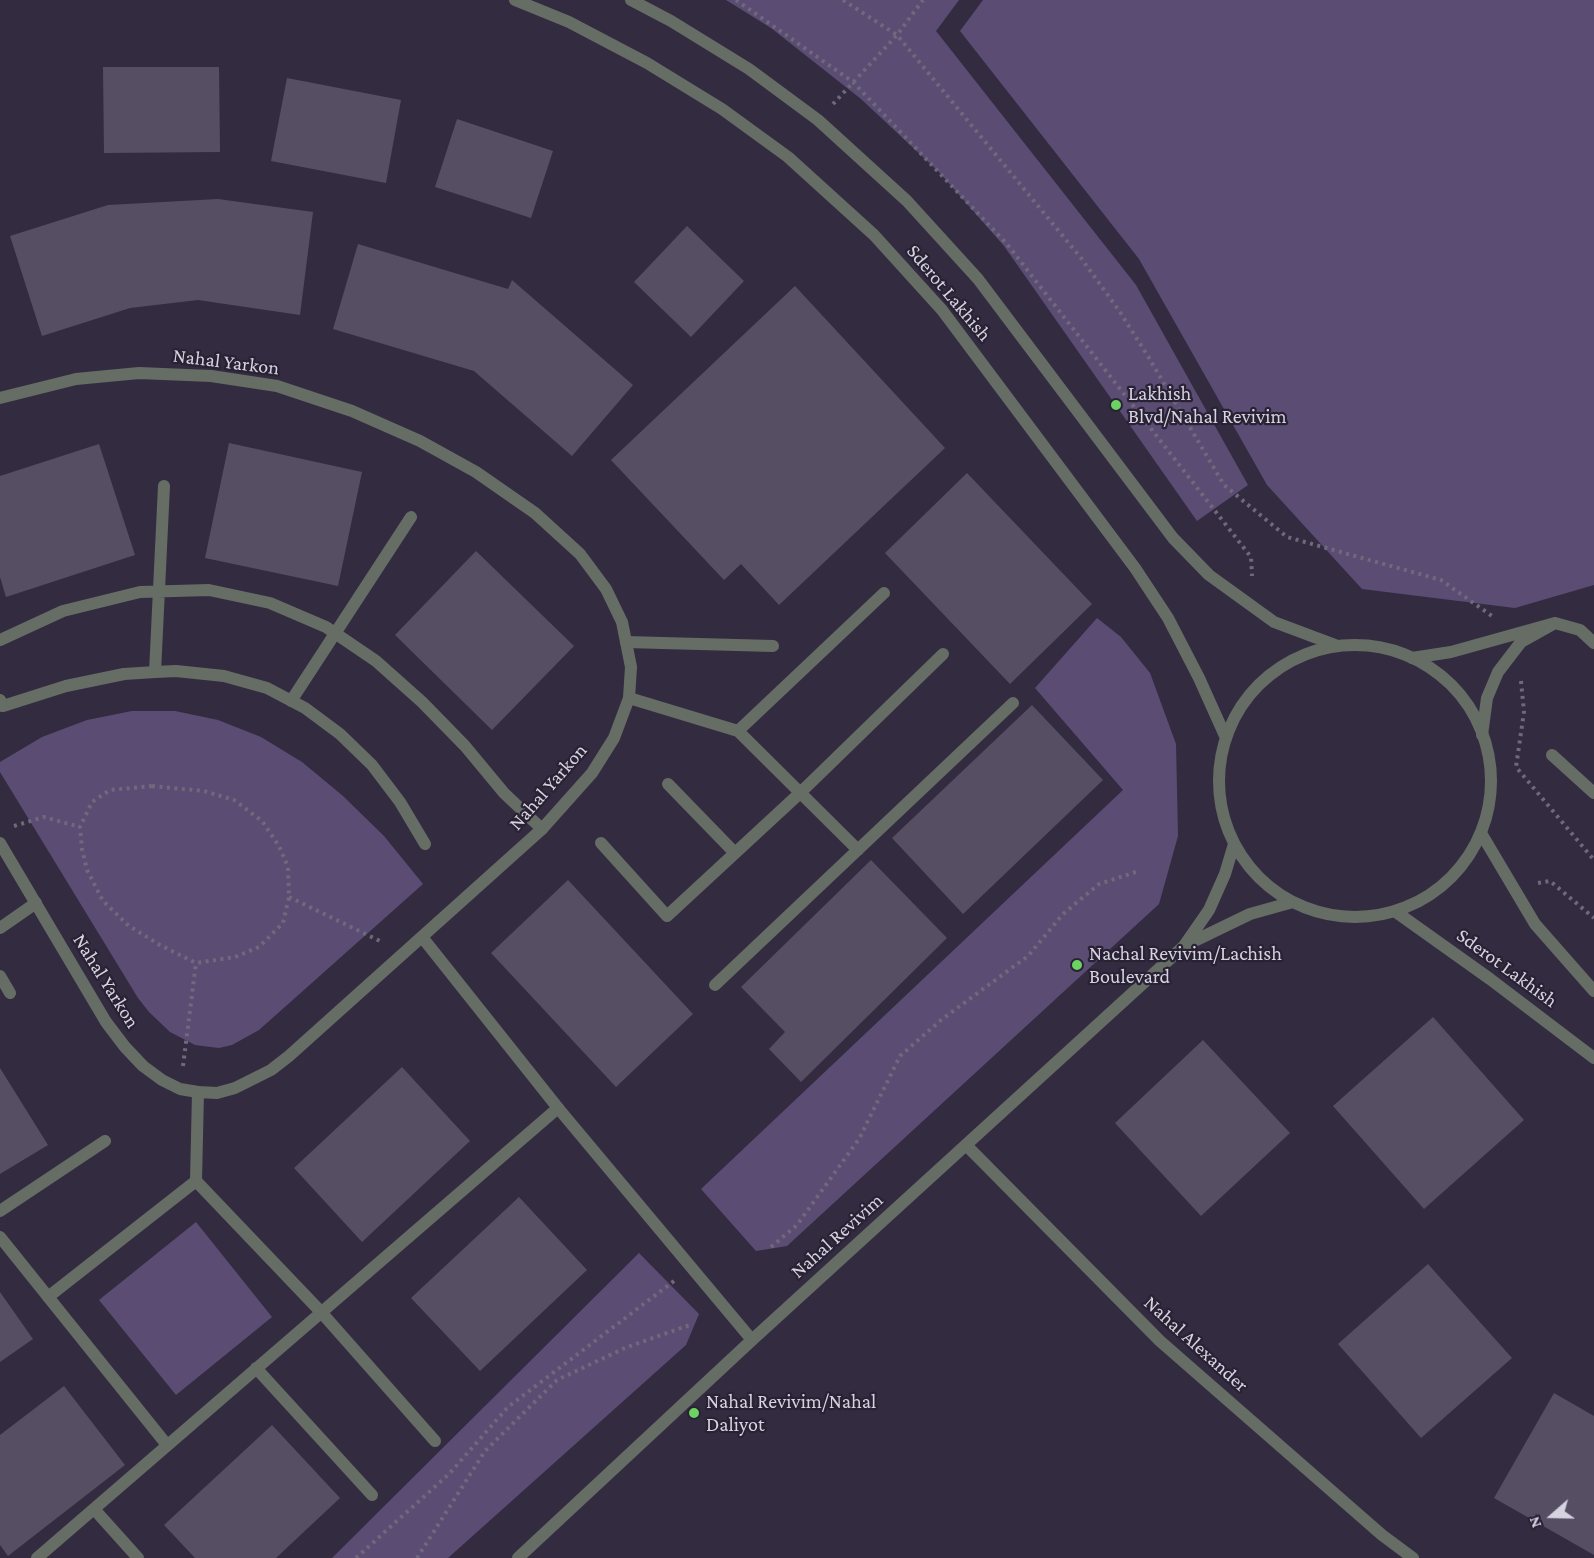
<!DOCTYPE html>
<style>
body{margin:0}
#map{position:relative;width:1594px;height:1558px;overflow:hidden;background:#332c40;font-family:"Crimson Pro",serif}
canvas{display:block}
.north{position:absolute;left:1522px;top:1486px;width:60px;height:60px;-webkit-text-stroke:4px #292235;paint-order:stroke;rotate:250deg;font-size:16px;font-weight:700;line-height:24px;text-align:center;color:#d6d2df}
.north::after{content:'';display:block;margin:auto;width:21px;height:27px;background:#d6d2df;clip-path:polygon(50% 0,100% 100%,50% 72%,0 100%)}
</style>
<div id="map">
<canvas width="1594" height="1558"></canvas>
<div class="north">N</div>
</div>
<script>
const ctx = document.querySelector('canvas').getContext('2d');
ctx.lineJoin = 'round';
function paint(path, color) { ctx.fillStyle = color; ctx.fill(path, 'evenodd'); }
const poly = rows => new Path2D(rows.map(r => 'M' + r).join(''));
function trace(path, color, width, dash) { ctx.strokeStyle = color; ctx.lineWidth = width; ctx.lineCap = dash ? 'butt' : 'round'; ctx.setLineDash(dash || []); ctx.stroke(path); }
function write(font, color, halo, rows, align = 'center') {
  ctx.font = font + ' "Crimson Pro",serif'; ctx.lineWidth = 4.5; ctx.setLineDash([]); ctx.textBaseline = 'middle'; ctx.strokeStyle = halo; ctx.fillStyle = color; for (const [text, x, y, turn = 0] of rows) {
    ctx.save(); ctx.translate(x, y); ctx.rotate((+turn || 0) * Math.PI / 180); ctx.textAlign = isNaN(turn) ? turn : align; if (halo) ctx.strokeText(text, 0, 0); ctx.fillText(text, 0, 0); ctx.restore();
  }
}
const green = poly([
 [726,0,959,0,936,31,1136,285,1248,485,1197,521,1004,246,939,172,861,99,771,28],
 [983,0,1594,0,1594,585,1515,608,1362,589,1267,485,1139,259,960,31],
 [1097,618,1121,637,1150,673,1176,744,1178,836,1159,904,787,1246,756,1251,701,1189,1123,790,1035,688],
 [132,711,175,711,218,720,261,737,302,762,343,796,384,836,423,884,259,1030,232,1045,219,1048,195,1045,170,1032,149,1012,138,998,0,772,0,762,42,737,87,720],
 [196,1222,272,1317,176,1395,99,1300],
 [639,1253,699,1314,686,1345,448,1558,332,1558]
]);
const building = poly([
 [103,67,219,67,220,152,104,153],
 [287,78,401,100,386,183,271,161],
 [457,119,553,151,531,218,435,187],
 [218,199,313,212,300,315,198,300,130,308,42,336,10,236,108,205],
 [687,226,744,281,691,337,634,282],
 [358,244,508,289,512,280,633,385,572,456,474,371,333,329],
 [795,286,945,448,779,605,741,564,724,580,611,460],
 [229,443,362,472,338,586,205,558],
 [99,444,135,555,6,597,0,577,0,476],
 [967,473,1092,604,1010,684,885,553],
 [476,551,574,646,492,730,395,635],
 [1032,705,1103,780,963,914,892,838],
 [871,860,947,938,801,1082,769,1049,785,1032,741,987],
 [568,880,693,1014,616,1087,491,953],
 [1433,1017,1524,1120,1424,1209,1333,1106],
 [1203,1040,1290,1133,1201,1216,1115,1123],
 [402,1067,470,1141,362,1242,294,1168],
 [0,1068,48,1145,0,1174],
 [519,1197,587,1270,480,1371,411,1298],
 [1428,1264,1512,1358,1421,1438,1338,1344],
 [0,1292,33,1339,0,1362],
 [64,1386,125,1465,8,1556,0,1545,0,1435],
 [1554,1393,1594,1416,1594,1555,1494,1498],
 [272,1425,340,1498,276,1558,195,1558,164,1525]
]);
const path = poly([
 [736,0,853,82,1007,244,1251,557,1252,576],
 [843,0,897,35,1081,258,1120,312,1149,358,1224,485,1287,537,1441,580,1492,616],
 [833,104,897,35,923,0],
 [1521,681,1524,712,1516,767,1594,860],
 [152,786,204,791,234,800,262,821,279,846,288,867,289,897,283,923,259,947,235,957,196,963,160,945,129,926,103,901,87,870,82,849,80,827,92,802,110,790,152,786],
 [14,826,44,817,80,827],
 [1538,883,1550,881,1594,918],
 [289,897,380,941],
 [183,1066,196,963],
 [771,1247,797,1225,859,1139,900,1056,941,1020,1028,956,1063,914,1099,884,1139,871],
 [356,1558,449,1474,508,1407,674,1281],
 [417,1558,485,1451,557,1380,627,1347,690,1325]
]);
const service = poly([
 [1555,623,1580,630,1594,643],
 [0,640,63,611,140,592,209,590,270,603,326,627,376,661,422,702,465,746,504,793,542,829],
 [626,642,773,646],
 [1412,658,1451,652,1555,623,1521,642,1498,672,1487,698,1482,735],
 [155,672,164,486],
 [629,698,738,731,858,850],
 [0,700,3,706,66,686,124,674,155,672,176,671,224,676,267,688,305,708,340,734,372,765,400,802,425,844],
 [291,701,411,517],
 [738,731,884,593],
 [1552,755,1594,793],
 [668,784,734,852],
 [601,843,667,916,800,793,943,654],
 [0,928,36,903],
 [0,976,10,993],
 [715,985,1013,703],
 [198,1092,196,1181,321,1312,435,1441],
 [0,1211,105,1141],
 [0,1237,167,1445],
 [48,1297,196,1181],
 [256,1368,372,1495],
 [94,1509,138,1558],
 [37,1558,558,1108]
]);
const minor = poly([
 [0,398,76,379,139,373,211,376,277,386,352,411,420,441,476,472,535,513,580,554,606,589,622,622,631,667,629,698,614,738,592,773,542,829,289,1056,271,1070,235,1088,217,1093,198,1092,180,1089,162,1080,143,1066,125,1047,106,1022,0,843],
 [422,937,558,1108,752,1340],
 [966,1145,1160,1341,1382,1535,1413,1558]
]);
const tertiary = poly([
 [515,0,569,22,647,63,722,109,788,157,874,235,942,310,1135,568,1168,618,1199,678,1226,738],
 [631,0,671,21,749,69,818,120,907,201,978,279,1173,538,1209,575,1274,622,1338,646],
 '1219 781a136 136 0 1 1 272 0a136 136 0 1 1-272 0Z',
 [1481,833,1535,924,1594,991],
 [1396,912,1490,979,1594,1058],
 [1188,944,1250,914,1293,902],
 [518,1558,752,1340,1184,946,1209,910,1225,874,1234,844]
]);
const markers = [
 [1116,405,6,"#6cd362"],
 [1077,965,6,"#6cd362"],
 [694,1413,6,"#6cd362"]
];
const streetNames = [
 ["Sderot Lakhish",949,293,50],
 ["Nahal Yarkon",226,362,7],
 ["Nahal Yarkon",548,787,-49],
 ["Sderot Lakhish",1507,968,36],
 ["Nahal Yarkon",106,981,58],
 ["Nahal Revivim",837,1236,-42],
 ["Nahal Alexander",1196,1344,42]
];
const poiNames = [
 ["Lakhish",1128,394],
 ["Blvd/Nahal Revivim",1128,417],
 ["Nachal Revivim/Lachish",1089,954],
 ["Boulevard",1089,977],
 ["Nahal Revivim/Nahal",706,1402],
 ["Daliyot",706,1425]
];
paint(green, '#5b4c74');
paint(building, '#564f64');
trace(path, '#6f697b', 4, [3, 4.5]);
trace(service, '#666d65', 12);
trace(minor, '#666d65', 12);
trace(tertiary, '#666d65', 12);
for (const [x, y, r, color] of markers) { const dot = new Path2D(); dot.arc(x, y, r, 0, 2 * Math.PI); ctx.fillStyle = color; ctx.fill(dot); trace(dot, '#292235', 2); }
write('20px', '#d6d2df', '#292235', streetNames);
write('20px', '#d6d2df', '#292235', poiNames, 'left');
</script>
